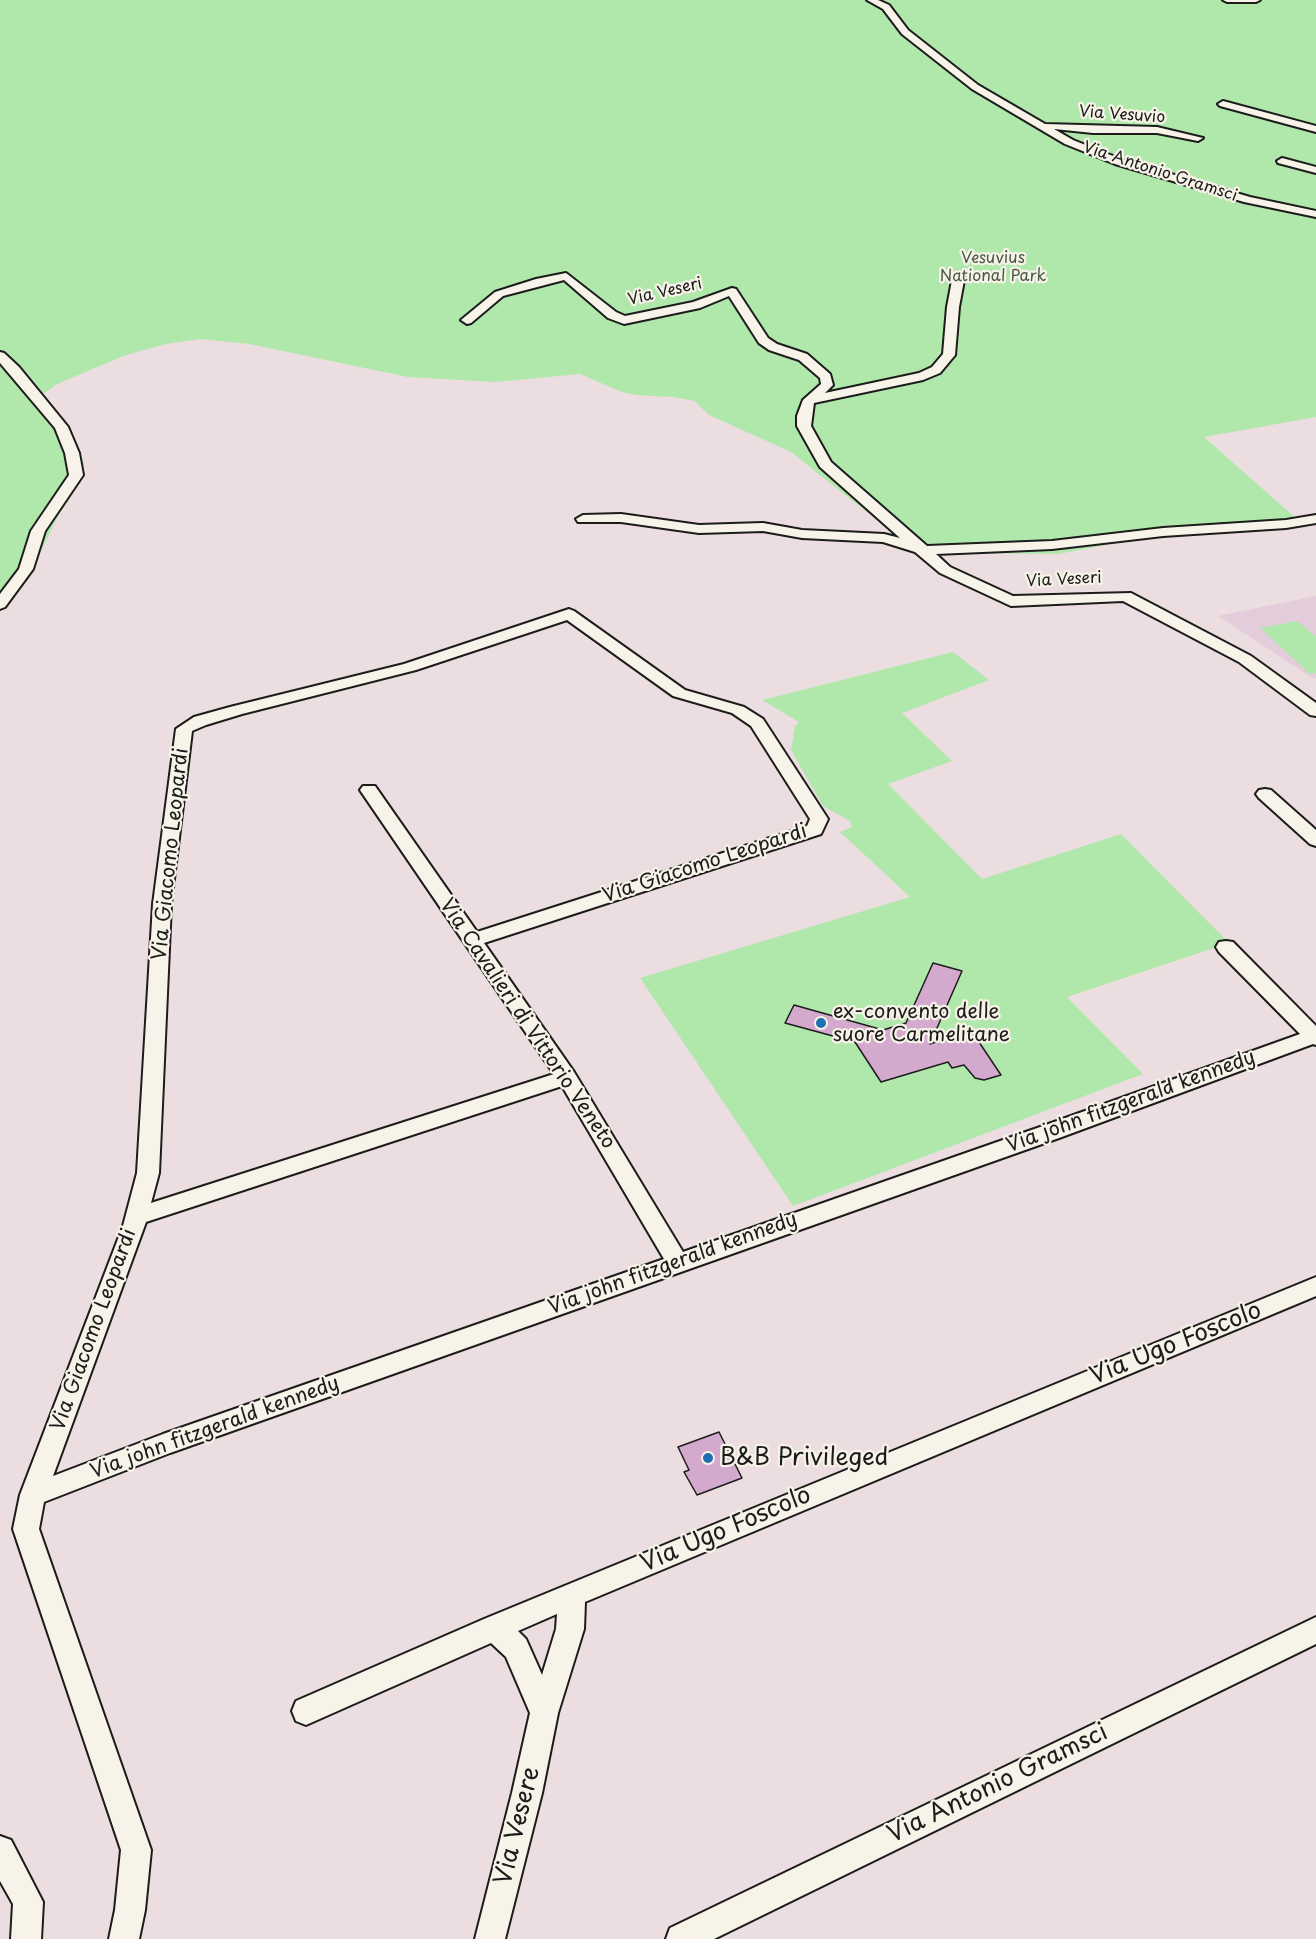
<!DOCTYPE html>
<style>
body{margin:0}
canvas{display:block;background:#ecdde0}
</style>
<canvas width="1316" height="1939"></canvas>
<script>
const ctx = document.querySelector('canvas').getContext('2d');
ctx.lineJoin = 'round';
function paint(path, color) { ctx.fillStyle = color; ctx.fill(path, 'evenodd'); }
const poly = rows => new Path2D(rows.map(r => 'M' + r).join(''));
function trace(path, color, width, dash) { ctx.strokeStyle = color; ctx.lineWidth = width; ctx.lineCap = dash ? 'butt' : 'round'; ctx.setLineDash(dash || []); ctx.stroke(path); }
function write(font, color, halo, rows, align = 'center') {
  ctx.font = font + ' "Playpen Sans",sans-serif'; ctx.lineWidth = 4.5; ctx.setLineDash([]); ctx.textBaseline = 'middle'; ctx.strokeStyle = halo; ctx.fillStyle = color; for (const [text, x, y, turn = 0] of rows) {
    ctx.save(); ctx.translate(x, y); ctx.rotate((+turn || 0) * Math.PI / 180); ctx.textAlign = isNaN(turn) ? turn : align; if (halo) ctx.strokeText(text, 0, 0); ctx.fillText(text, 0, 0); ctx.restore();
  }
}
const built = poly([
 [1316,596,1316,678,1314,679,1218,616]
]);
const green = poly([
 [0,0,1316,0,1316,417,1204,437,1306,527,1154,536,1058,554,963,553,907,544,791,452,709,415,695,401,673,397,636,395,622,392,580,374,495,382,408,377,249,344,201,339,166,344,126,355,57,384,43,394,74,438,84,464,81,480,56,520,34,566,0,612],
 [1297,621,1316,637,1316,673,1310,674,1260,628],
 [953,652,989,680,902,713,952,761,888,784,982,879,1121,834,1229,943,1067,997,1143,1074,793,1206,640,978,910,897,840,832,852,827,850,821,823,806,791,750,795,726,799,722,762,700]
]);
const building = poly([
 [933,963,962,971,930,1044,971,1030,1001,1075,984,1080,975,1078,964,1065,952,1068,948,1062,881,1082,855,1042,785,1023,794,1005,883,1030,906,1023,933,963],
 [719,1432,742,1478,697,1495,684,1472,689,1470,678,1447,719,1432]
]);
const minor = poly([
 [867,0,878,0,889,5,908,30,978,85,1045,124,1157,127,1203,138,1198,141,1157,133,1093,133,1054,129,1073,140,1123,160,1250,197,1316,211,1316,217,1244,202,1115,164,1065,144,972,89,902,34,883,9,867,0],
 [1223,0,1260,0,1256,2,1227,2,1223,0],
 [1223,101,1316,126,1316,132,1220,106,1218,104,1223,101],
 [1282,158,1316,167,1316,173,1278,163,1277,161,1282,158],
 [959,272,965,275,959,307,955,355,940,373,923,380,814,403,811,426,831,462,927,546,1052,541,1163,528,1286,520,1316,515,1316,523,1286,528,1163,536,1052,549,936,554,950,567,1013,596,1131,593,1251,656,1316,703,1316,716,1310,715,1239,662,1123,601,1011,606,940,573,915,552,883,542,802,538,763,531,699,533,621,522,578,522,576,519,583,515,621,514,699,525,763,523,802,530,884,534,900,538,820,467,797,426,797,416,803,400,821,384,820,378,799,360,769,350,759,343,729,296,700,308,624,324,608,318,564,280,503,296,471,323,467,324,461,320,495,292,536,279,566,273,616,312,625,316,693,302,732,288,736,289,768,338,777,344,807,354,830,374,833,385,825,393,919,373,932,367,943,354,947,307,953,275,959,272],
 [0,352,4,353,19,367,68,427,79,453,83,475,45,531,33,569,5,607,0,609,0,594,19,569,31,531,69,475,65,453,55,428,0,363,0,352],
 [569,609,574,611,685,690,744,707,763,719,828,819,821,834,484,943,574,1072,683,1252,1043,1126,1300,1034,1219,952,1216,947,1219,942,1226,941,1233,942,1316,1026,1316,1045,1313,1044,1059,1138,170,1453,44,1502,39,1529,151,1850,145,1910,139,1939,109,1939,115,1910,121,1850,13,1529,20,1495,123,1226,137,1173,153,904,176,729,194,717,230,707,404,664,569,609],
 [567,620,673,696,732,713,751,726,810,819,807,826,477,932,375,786,363,786,360,790,554,1074,151,1203,159,1173,171,904,192,731,206,725,242,714,416,670,567,620],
 [562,1086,664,1259,163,1434,53,1476,146,1222,562,1086],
 [1265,789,1271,790,1316,830,1316,846,1310,844,1259,798,1256,794,1259,790,1265,789],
 [1316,1277,1316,1296,585,1602,584,1629,558,1713,542,1793,505,1939,475,1939,512,1793,530,1713,506,1657,491,1643,306,1725,296,1721,292,1711,296,1701,484,1619,1316,1277],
 [557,1614,556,1629,542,1675,526,1639,518,1631,557,1614],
 [1316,1617,1316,1644,714,1939,666,1939,670,1928,1316,1617],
 [0,1836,11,1840,43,1902,41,1939,11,1939,13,1904,0,1881,0,1836]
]);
const markers = [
 [821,1023,6,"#1f6fb2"],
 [708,1458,6,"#1f6fb2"]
];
const farStreetnames = [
 ["Via Vesuvio",1122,115,4],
 ["Via Antonio Gramsci",1160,172,18],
 ["Via Veseri",665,292,-13],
 ["Via Veseri",1064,580,-3]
];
const farParknames = [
 ["Vesuvius",993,259],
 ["National Park",993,277]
];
const streetNames = [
 ["Via Giacomo Leopardi",171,854,-84],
 ["Via Giacomo Leopardi",705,864,-18],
 ["Via Cavalieri di Vittorio Veneto",527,1024,56],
 ["Via john fitzgerald kennedy",1131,1102,-20],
 ["Via john fitzgerald kennedy",673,1264,-20],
 ["Via Giacomo Leopardi",94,1330,-70],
 ["Via john fitzgerald kennedy",215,1428,-20]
];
const poiNames = [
 ["ex-convento delle",833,1012],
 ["suore Carmelitane",833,1035]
];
const nearStreetnames = [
 ["Via Ugo Foscolo",1176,1344,-22],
 ["Via Ugo Foscolo",726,1530,-23],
 ["Via Antonio Gramsci",998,1784,-26],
 ["Via Vesere",518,1826,-76]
];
const nearPoinames = [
 ["B&B Privileged",720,1458]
];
paint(built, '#e4cddb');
paint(green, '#b0e8ac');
paint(building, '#d3a9ce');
trace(building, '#1c1c1c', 1.5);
trace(minor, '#1c1c1c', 4);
paint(minor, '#f7f3e8');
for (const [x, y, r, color] of markers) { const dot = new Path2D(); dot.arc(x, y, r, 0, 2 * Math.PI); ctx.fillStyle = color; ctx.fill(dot); trace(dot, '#f7f3e8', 2); }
write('16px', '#1c1c1c', '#f7f3e8', farStreetnames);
write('16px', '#485947', '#f7f3e8', farParknames);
write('20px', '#1c1c1c', '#f7f3e8', streetNames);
write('20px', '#1c1c1c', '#f7f3e8', poiNames, 'left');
write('24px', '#1c1c1c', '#f7f3e8', nearStreetnames);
write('24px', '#1c1c1c', '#f7f3e8', nearPoinames, 'left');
</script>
